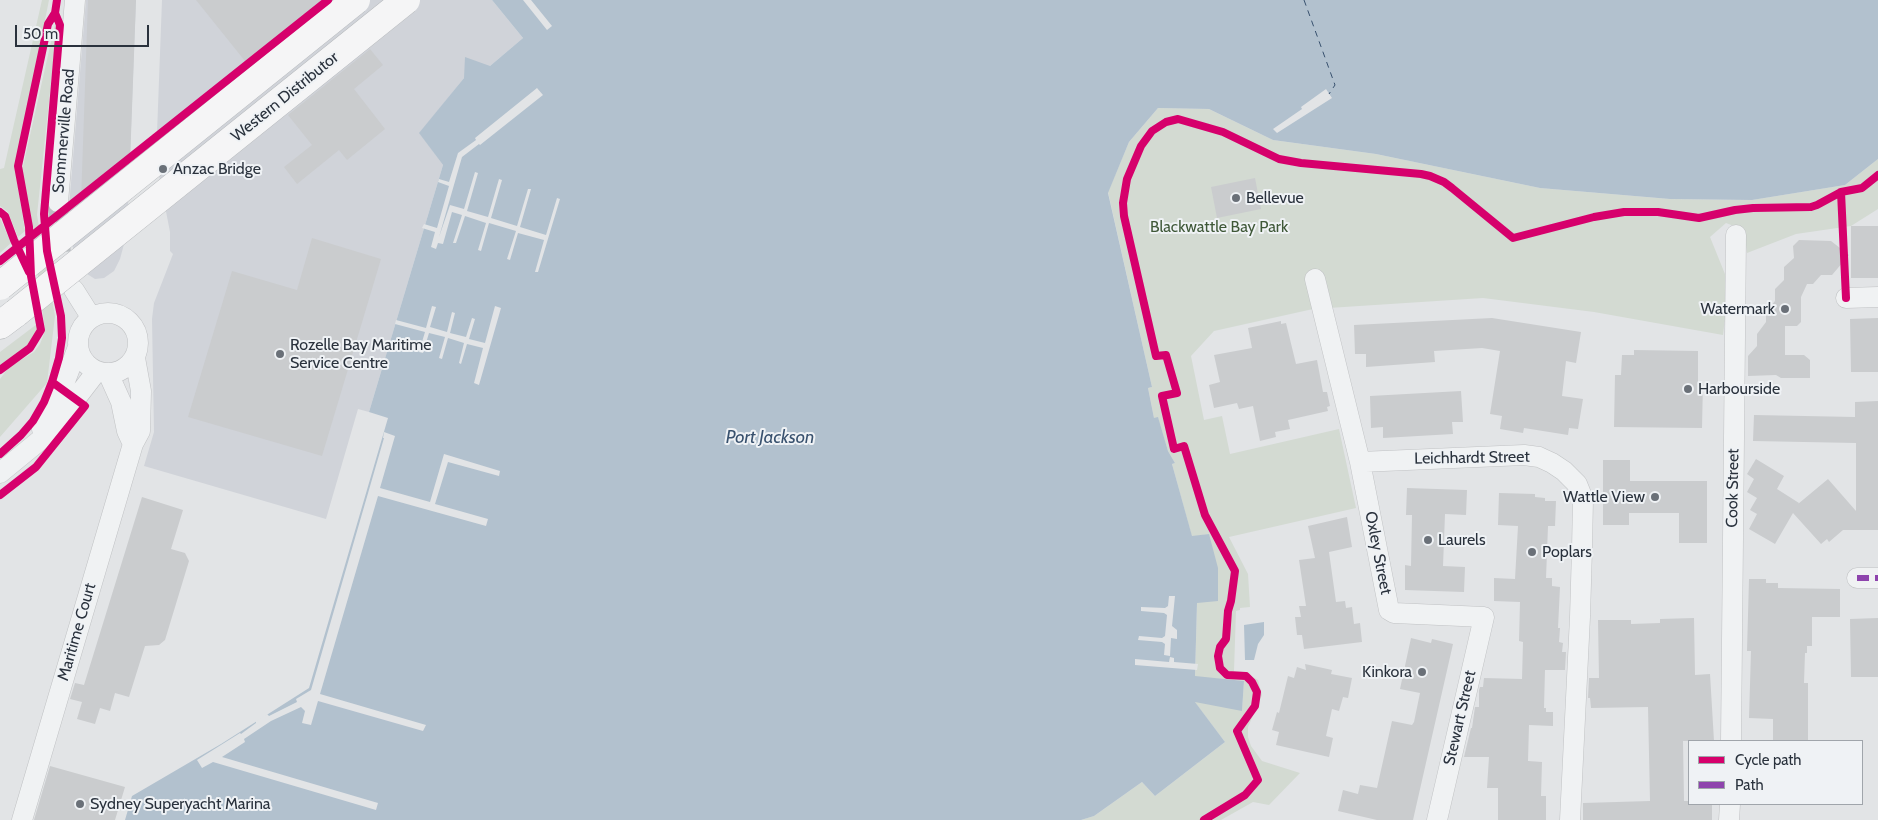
<!DOCTYPE html>
<style>
body{margin:0}
#map{position:relative;width:1878px;height:820px;overflow:hidden;background:#e2e4e6;font-family:Cabin,sans-serif}
canvas{display:block}
.legend{position:absolute;left:1688px;top:740px;width:175px;height:65px;box-sizing:border-box;background:#eff2f5;border:1px solid #a0a5ab;margin:0;padding:6px 9px;list-style:none;font-size:15px;color:#2a323d}
.legend li{display:flex;align-items:center;gap:10px;height:25px}
.legend b{width:25px;border:1px solid #a0a5ab}
.scale{position:absolute;left:15px;top:25px;width:134px;height:22px;box-sizing:border-box;border:2px solid #2a323d;border-top:0;padding-left:6px;font-size:15px;line-height:18px;white-space:nowrap;color:#2a323d;-webkit-text-stroke:4px #eff2f5;paint-order:stroke}
</style>
<div id="map">
<canvas width="1878" height="820"></canvas>
<ul class="legend">
<li><b style="height:6px;background:#d6006c"></b>Cycle path</li>
<li><b style="height:6px;background:#8e44ad"></b>Path</li>
</ul>
<div class="scale">50 m</div>
</div>
<script>
const ctx = document.querySelector('canvas').getContext('2d');
ctx.lineJoin = 'round';
function paint(path, color) { ctx.fillStyle = color; ctx.fill(path, 'evenodd'); }
const poly = rows => new Path2D(rows.map(r => 'M' + r).join(''));
function trace(path, color, width, dash) { ctx.strokeStyle = color; ctx.lineWidth = width; ctx.lineCap = dash ? 'butt' : 'round'; ctx.setLineDash(dash || []); ctx.stroke(path); }
function write(font, color, halo, rows, align = 'center') {
  ctx.font = font + ' Cabin,sans-serif'; ctx.lineWidth = 4; ctx.setLineDash([]); ctx.textBaseline = 'middle'; ctx.strokeStyle = halo; ctx.fillStyle = color; for (const [text, x, y, turn = 0] of rows) {
    ctx.save(); ctx.translate(x, y); ctx.rotate((+turn || 0) * Math.PI / 180); ctx.textAlign = isNaN(turn) ? turn : align; if (halo) ctx.strokeText(text, 0, 0); ctx.fillText(text, 0, 0); ctx.restore();
  }
}
const built = poly([
 [86,0,136,0,127,233,120,259,114,271,104,278,95,279,84,272,73,248,69,207],
 [162,0,492,0,523,38,490,66,464,78,420,133,443,165,369,412,358,409,326,519,144,466,154,432,152,319,154,303,173,254,170,251,170,232,156,160]
]);
const green = poly([
 [42,0,49,0,17,160,17,181,25,231,18,237,8,212,0,206,0,169,4,168],
 [55,24,57,25,37,215,55,316,47,383,0,437,0,379,9,367,34,352,40,344,45,331,31,220,22,171],
 [1158,108,1209,109,1273,140,1376,154,1540,188,1670,199,1752,200,1845,185,1878,159,1878,209,1851,226,1796,234,1747,253,1744,230,1726,223,1710,237,1729,284,1723,335,1594,312,1483,298,1313,309,1214,331,1191,356,1204,420,1222,416,1230,454,1339,429,1356,508,1229,537,1248,574,1250,607,1240,608,1240,610,1236,611,1234,671,1244,672,1258,680,1262,695,1248,727,1248,737,1251,746,1262,761,1300,773,1269,805,1253,802,1221,820,1081,820,1094,816,1142,782,1155,796,1225,742,1194,701,1242,710,1244,681,1195,677,1197,603,1209,534,1192,537,1172,464,1175,463,1168,451,1158,418,1154,418,1148,388,1152,387,1108,192,1129,142],
 [0,218,11,243,0,253],
 [37,324,39,330,28,345,0,367,0,352]
]);
const water = poly([
 [492,0,1878,0,1878,159,1845,185,1752,200,1670,199,1540,188,1376,154,1273,140,1209,109,1158,108,1129,142,1108,193,1152,387,1148,388,1154,418,1158,417,1168,451,1175,463,1172,464,1192,536,1209,534,1218,568,1218,601,1197,603,1195,676,1244,681,1242,711,1195,702,1225,742,1155,796,1142,782,1094,816,1081,820,125,820,132,796,221,744,309,688,388,418,369,412,443,165,419,133,464,78,465,57,490,66,523,38],
 [1264,622,1264,635,1258,644,1254,660,1245,660,1244,625]
]);
const pier = poly([
 [523,0,531,0,552,26,547,30],
 [537,88,543,95,480,145,479,144,462,157,439,237,450,205,464,209,475,172,478,173,467,211,488,217,499,179,502,180,491,218,517,226,528,189,531,189,520,227,546,235,557,198,560,199,538,272,535,272,544,240,518,233,510,260,507,259,516,231,489,223,481,251,478,250,486,223,465,216,456,243,453,243,462,215,452,212,443,244,438,243,436,249,431,247,435,232,422,228,424,224,437,228,449,186,438,182,439,179,449,182,458,153,476,140,475,138],
 [1326,89,1332,98,1277,133,1273,129,1302,109,1301,107],
 [432,306,436,307,430,327,447,332,452,312,455,313,450,333,466,337,472,318,475,319,469,339,485,343,495,306,501,308,479,385,474,383,483,348,467,344,461,364,459,363,464,343,448,338,442,359,439,358,445,337,429,333,423,353,419,352,425,332,395,324,396,320,426,328],
 [384,432,395,436,380,488,430,502,444,454,500,471,499,476,448,462,435,504,488,519,486,526,378,496,320,694,426,725,423,731,318,701,311,725,302,723,305,711,301,707,271,721,244,739,245,742,222,757,378,803,376,810,213,762,202,768,197,760,240,733,241,734,256,723,256,721,267,714,269,716,297,702,296,699,311,690,384,438,383,438],
 [1169,596,1175,596,1172,626,1177,630,1177,639,1171,638,1170,656,1164,655,1165,644,1162,642,1138,640,1139,636,1162,638,1165,636,1167,615,1164,613,1141,611,1141,607,1165,608,1168,606],
 [1170,657,1174,658,1174,662,1198,664,1197,670,1135,665,1135,659,1169,662]
]);
const ferry = poly([
 [1304,0,1335,85,1329,94]
]);
const building = poly([
 [88,0,136,0,130,162,81,201],
 [196,0,331,0,249,66],
 [370,49,383,65,354,89,385,129,347,160,339,150,297,184,284,167,312,145,288,115],
 [1255,178,1261,209,1217,218,1211,187],
 [1851,226,1878,226,1878,278,1851,278],
 [312,238,381,259,322,456,188,417,232,271,297,290],
 [1799,240,1831,241,1849,255,1832,275,1821,275,1813,284,1807,284,1801,297,1801,322,1797,326,1785,326,1785,355,1804,355,1810,360,1810,378,1781,378,1776,375,1748,376,1748,356,1757,346,1757,334,1766,322,1766,312,1775,301,1775,289,1784,280,1784,267,1794,258,1793,246],
 [1492,318,1581,332,1576,363,1566,361,1562,396,1583,399,1578,429,1569,428,1568,435,1524,428,1523,433,1500,429,1502,416,1490,414,1500,351,1482,348,1434,351,1435,362,1366,367,1366,354,1355,354,1354,325],
 [1878,318,1878,372,1851,372,1850,319],
 [1281,321,1281,324,1286,323,1296,364,1317,360,1323,392,1327,392,1330,406,1327,407,1328,411,1288,420,1290,429,1275,432,1276,437,1260,441,1253,406,1239,409,1237,403,1214,408,1209,385,1220,382,1214,355,1252,348,1248,328],
 [1634,350,1698,351,1698,382,1703,382,1702,428,1614,427,1615,375,1621,375,1622,355,1634,355],
 [1461,391,1463,422,1452,422,1453,434,1383,438,1383,427,1371,428,1370,396],
 [1878,401,1878,530,1843,530,1829,542,1827,539,1821,544,1793,513,1775,544,1749,529,1757,514,1750,510,1757,498,1747,492,1754,479,1747,474,1756,459,1784,476,1777,489,1799,503,1798,504,1828,479,1856,511,1856,443,1753,441,1754,415,1855,417,1855,402],
 [1603,460,1630,460,1630,481,1707,481,1707,543,1679,543,1679,513,1629,513,1629,525,1603,525],
 [1407,488,1467,490,1466,515,1445,514,1443,566,1465,567,1464,592,1405,590,1405,565,1411,566,1412,515,1406,515],
 [1499,493,1535,494,1535,497,1545,498,1545,501,1556,501,1555,526,1548,526,1546,578,1552,578,1552,586,1560,587,1558,628,1560,628,1559,642,1563,643,1562,652,1566,652,1565,670,1545,670,1544,708,1546,708,1546,712,1553,712,1553,726,1529,725,1528,761,1542,762,1541,796,1546,796,1546,820,1498,820,1498,788,1487,788,1489,757,1464,757,1471,728,1472,728,1475,707,1479,707,1479,690,1480,687,1483,687,1484,678,1522,679,1523,642,1519,641,1520,602,1494,601,1494,578,1515,579,1518,526,1498,525],
 [142,497,183,510,171,549,185,553,189,561,165,640,159,645,145,646,129,697,115,693,110,711,100,708,95,724,77,719,82,702,70,699,75,683,84,685],
 [1347,517,1352,547,1329,552,1336,602,1345,601,1346,608,1352,607,1354,624,1360,623,1362,642,1304,649,1302,635,1297,635,1295,617,1301,617,1299,606,1306,606,1299,560,1315,558,1308,526],
 [1749,579,1766,579,1766,583,1778,583,1778,588,1840,589,1840,617,1812,617,1812,646,1807,646,1807,653,1805,653,1804,683,1808,683,1808,741,1773,741,1773,719,1749,718,1751,651,1747,651],
 [1694,618,1695,675,1710,674,1714,741,1683,741,1684,801,1689,801,1689,804,1712,804,1712,820,1583,820,1583,803,1650,801,1648,707,1591,708,1590,698,1588,698,1589,678,1599,678,1598,620,1631,620,1631,624,1660,623,1660,619],
 [1878,618,1878,677,1851,677,1850,619],
 [1411,638,1431,643,1432,639,1453,644,1413,820,1377,820,1338,811,1343,790,1358,794,1360,785,1377,788,1392,721,1412,725,1414,722,1420,693,1400,689],
 [1305,664,1332,670,1331,674,1352,678,1348,698,1343,697,1339,711,1332,709,1326,736,1333,738,1329,757,1276,745,1279,732,1272,730,1277,712,1279,713,1288,676,1294,678,1297,667,1306,670],
 [50,766,125,787,115,820,34,820]
]);
const streetTunnel = poly([
 [58,202,61,257,71,283]
]);
const street = poly([
 [58,202,75,0],
 [1315,279,1360,462,1389,610,1394,613,1484,617,1437,820],
 [74,290,91,317],
 [1846,298,1878,297],
 '78 343a30 30 0 1 1 60 0a30 30 0 1 1-60 0Z',
 [108,373,121,402,127,431,133,444],
 [42,429,62,389,78,347],
 [1360,462,1524,455,1539,457,1552,463,1564,471,1577,484,1583,499,1582,549,1580,617,1570,820],
 [0,473,50,432,97,371],
 [1857,578,1878,578],
 [1731,741,1736,235],
 [22,820,133,444,140,431,141,391,135,358],
 [1729,820,1730,804]
]);
const highway = poly([
 [0,325,16,313]
]);
const highwayBridge = poly([
 [0,286,356,0],
 [16,313,406,0]
]);
const quiet = poly([
 [1857,578,1878,578]
]);
const cycleway = poly([
 [1841,192,1846,298],
 [0,212,5,216,14,240,29,272],
 [0,261,328,0],
 [0,370,30,348,41,330,31,276,29,227,18,166,48,24,55,13,57,0],
 [0,454,21,435,33,421,44,402,52,382,59,358,62,338,61,316,47,251,44,214,60,25,55,13],
 [0,495,36,467,85,406,52,382],
 [1204,820,1245,795,1258,780,1237,731,1255,706,1257,692,1252,682,1246,676,1227,675,1220,668,1218,656,1220,647,1226,639,1228,611,1231,601,1235,571,1205,515,1184,446,1174,449,1162,396,1177,393,1166,355,1156,356,1124,216,1123,203,1127,179,1141,146,1152,131,1166,122,1178,119,1223,132,1279,159,1301,163,1421,174,1430,176,1444,182,1452,188,1513,238,1594,217,1624,212,1658,212,1699,218,1735,210,1753,208,1811,207,1817,205,1841,192,1862,188,1878,175]
]);
const markers = [
 [163,169,5,"#6a7078"],
 [1236,198,5,"#6a7078"],
 [1785,309,5,"#6a7078"],
 [280,354,5,"#6a7078"],
 [1688,389,5,"#6a7078"],
 [1655,497,5,"#6a7078"],
 [1428,540,5,"#6a7078"],
 [1532,552,5,"#6a7078"],
 [1422,672,5,"#6a7078"],
 [80,804,5,"#6a7078"]
];
const streetNames = [
 ["Western Distributor",285,97,-39],
 ["Sommerville Road",64,131,-85],
 ["Leichhardt Street",1472,458,-1],
 ["Cook Street",1733,488,-89],
 ["Oxley Street",1378,553,79],
 ["Maritime Court",77,632,-74],
 ["Stewart Street",1460,718,-77]
];
const poiNames = [
 ["Anzac Bridge",173,169],
 ["Bellevue",1246,198],
 ["Watermark",1775,309,"right"],
 ["Rozelle Bay Maritime",290,345],
 ["Service Centre",290,363],
 ["Harbourside",1698,389],
 ["Wattle View",1645,497,"right"],
 ["Laurels",1438,540],
 ["Poplars",1542,552],
 ["Kinkora",1412,672,"right"],
 ["Sydney Superyacht Marina",90,804]
];
const parkNames = [
 ["Blackwattle Bay Park",1219,227]
];
const waterNames = [
 ["Port Jackson",770,438]
];
paint(built, '#d0d3d9');
paint(green, '#d3dad2');
paint(water, '#b2c1ce');
paint(pier, '#e2e4e6');
trace(ferry, '#38516e', 1, [6, 5]);
paint(building, '#caccce');
trace(streetTunnel, '#bdc0c4', 20, [20, 10]);
trace(street, '#c0c2c4', 21);
trace(highway, '#b4b7ba', 29);
trace(street, '#f0f2f3', 20);
trace(highway, '#f5f5f6', 28);
trace(highwayBridge, '#b4b7ba', 29, []);
trace(highwayBridge, '#f5f5f6', 28);
trace(quiet, '#8e44ad', 6, [12, 6]);
trace(cycleway, '#d6006c', 8);
for (const [x, y, r, color] of markers) { const dot = new Path2D(); dot.arc(x, y, r, 0, 2 * Math.PI); ctx.fillStyle = color; ctx.fill(dot); trace(dot, '#eff2f5', 2); }
write('16px', '#2a323d', '#eff2f5', streetNames);
write('16px', '#2a323d', '#eff2f5', poiNames, 'left');
write('16px', '#3f5838', '#eff2f5', parkNames);
write('italic 18px', '#38516e', '#eff2f5', waterNames);
</script>
